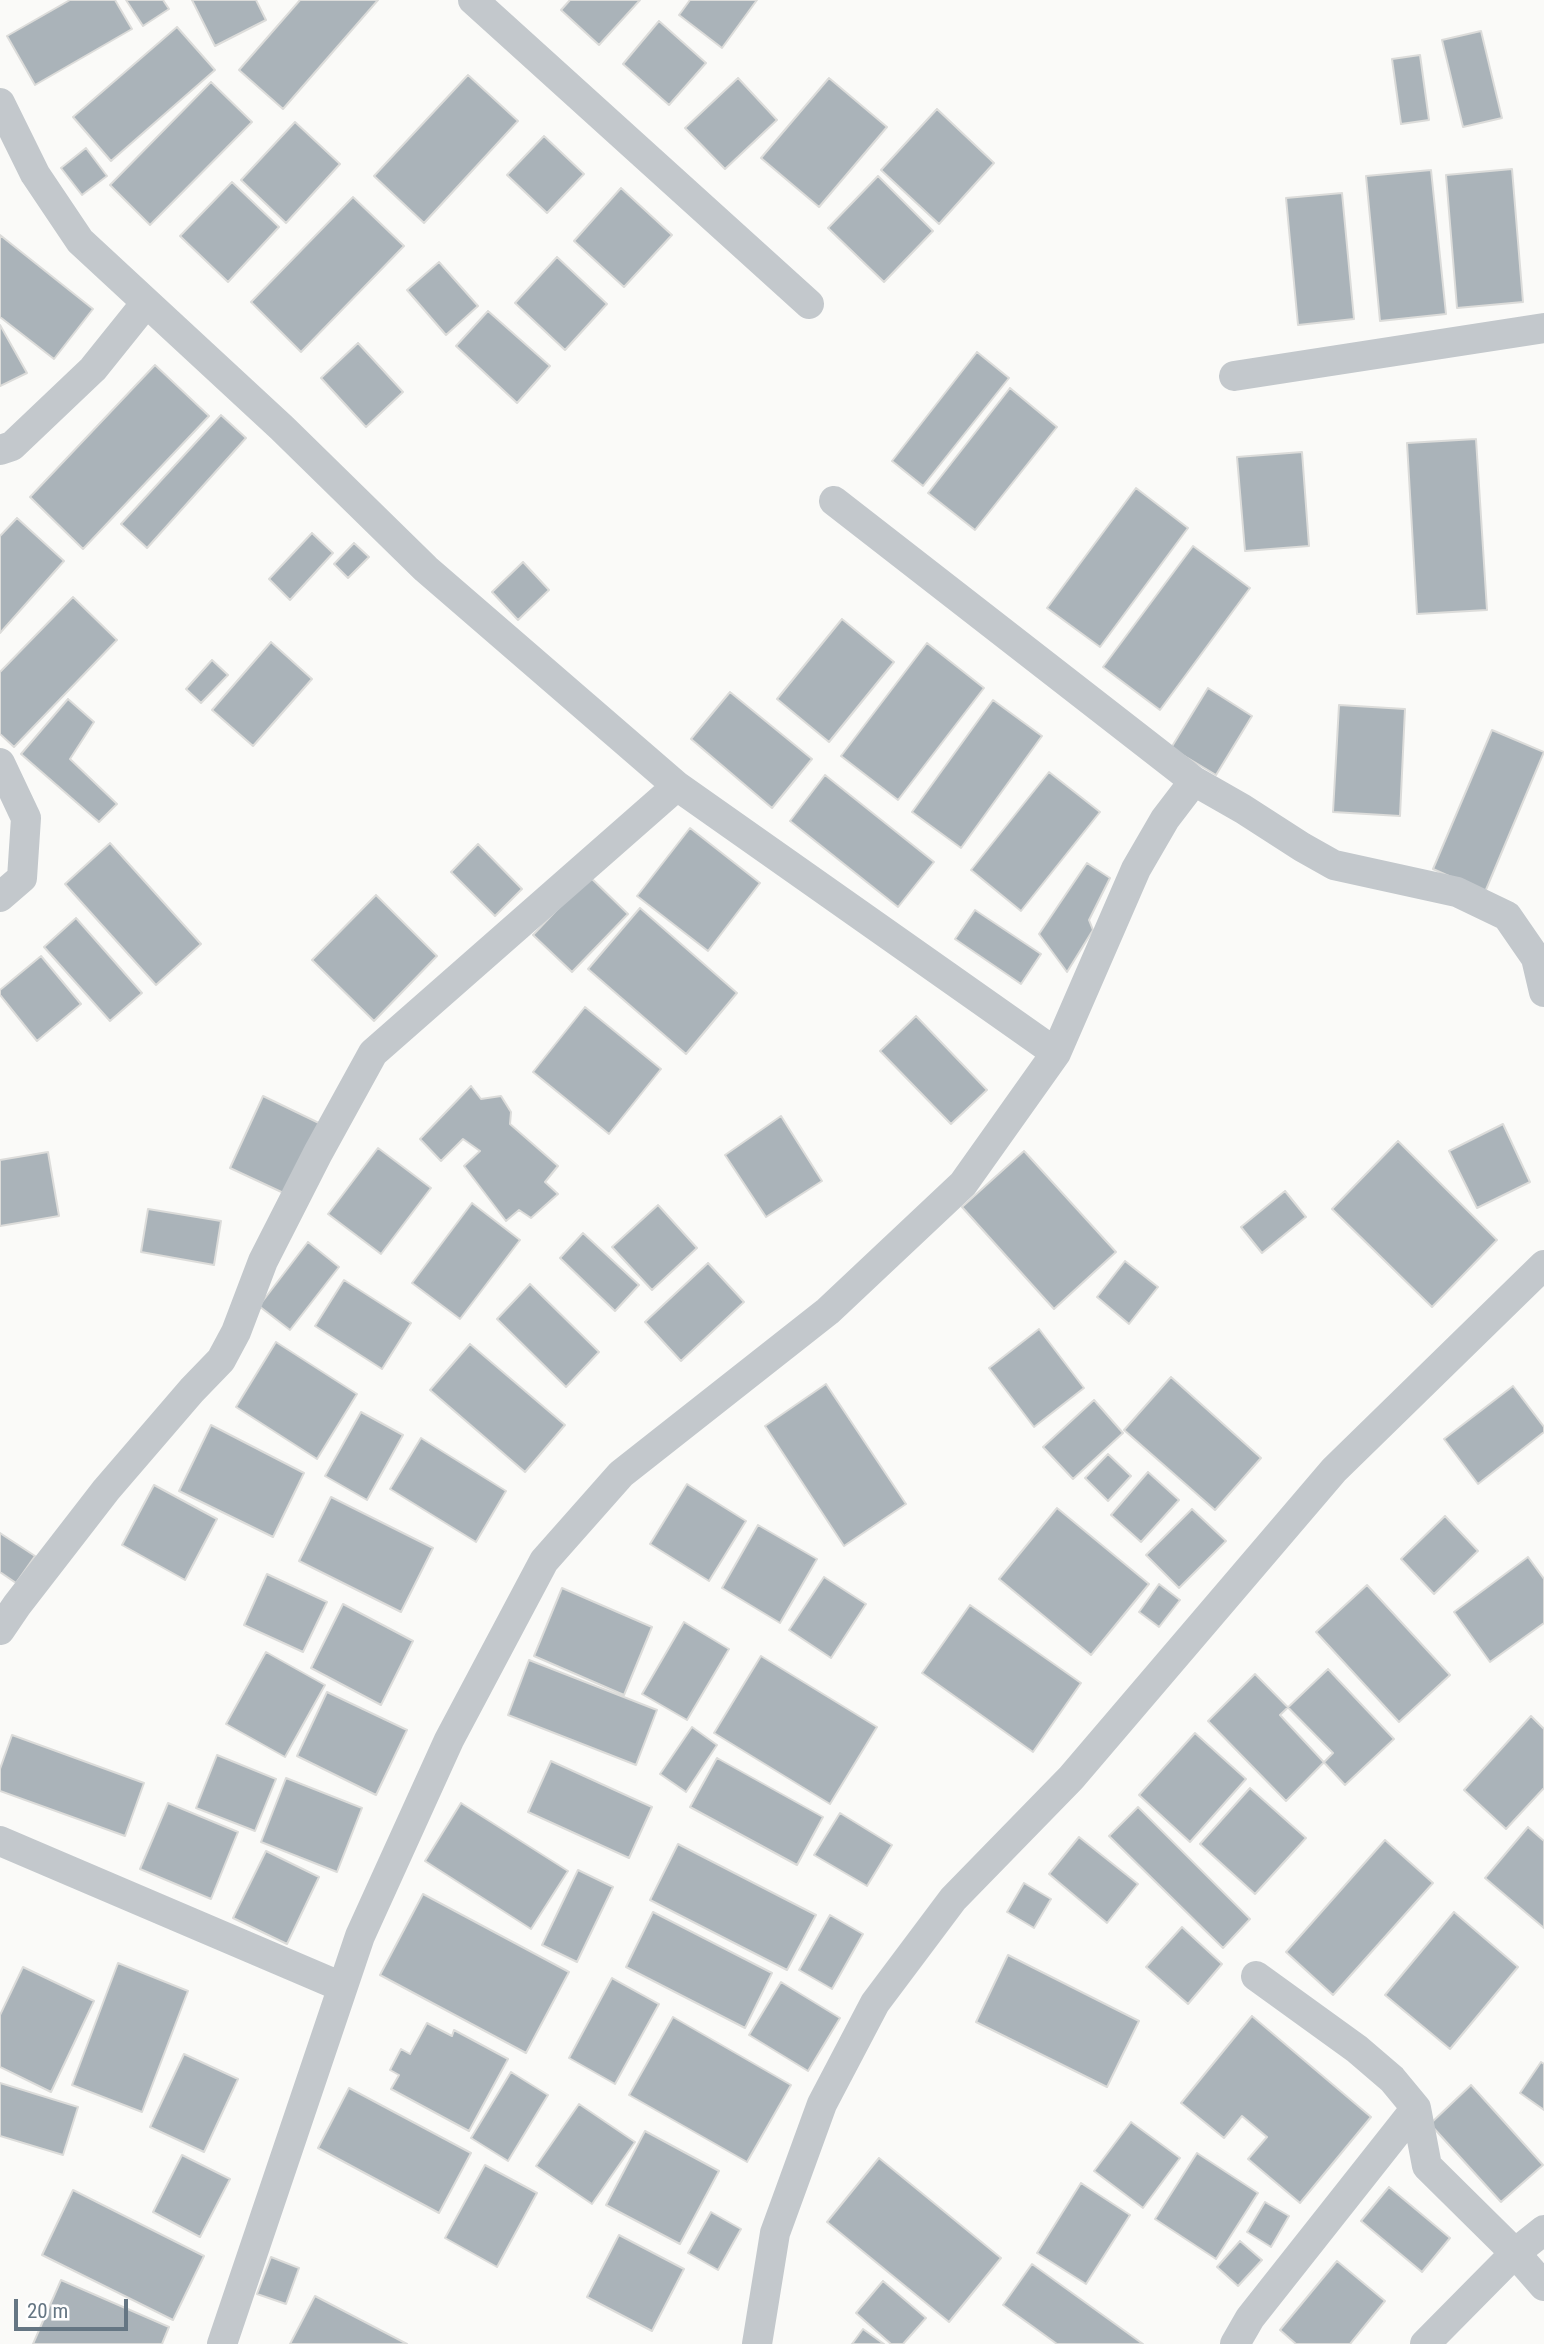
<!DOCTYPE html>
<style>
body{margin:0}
#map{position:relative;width:1544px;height:2344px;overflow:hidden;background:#fafaf8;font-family:"Roboto Condensed",sans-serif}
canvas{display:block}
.scale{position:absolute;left:14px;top:2299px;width:114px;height:32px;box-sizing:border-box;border:4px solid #657683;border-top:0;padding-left:9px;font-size:21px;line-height:24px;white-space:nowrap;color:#657683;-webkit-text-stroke:5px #fff;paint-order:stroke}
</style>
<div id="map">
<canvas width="1544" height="2344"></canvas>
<div class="scale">20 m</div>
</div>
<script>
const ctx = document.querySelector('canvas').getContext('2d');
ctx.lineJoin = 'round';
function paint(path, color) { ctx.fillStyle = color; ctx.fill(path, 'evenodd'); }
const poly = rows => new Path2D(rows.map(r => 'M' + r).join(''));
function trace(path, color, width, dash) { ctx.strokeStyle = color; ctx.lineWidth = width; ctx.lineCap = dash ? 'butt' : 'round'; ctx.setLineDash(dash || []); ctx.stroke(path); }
const building = poly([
 [70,0,115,0,132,29,35,85,7,36,70,0],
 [126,0,163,0,169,9,143,26,126,0],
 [192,0,256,0,266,20,215,46,192,0],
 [300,0,378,0,283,109,239,70,300,0],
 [570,0,640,0,599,45,561,10,570,0],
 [690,0,757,0,722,48,679,15,690,0],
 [659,21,706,63,669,105,623,64,659,21],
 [177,27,215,70,111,161,73,117,177,27],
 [1481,31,1502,118,1463,127,1442,40,1481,31],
 [1420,55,1429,120,1401,124,1392,59,1420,55],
 [468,75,518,121,424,223,374,176,468,75],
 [738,78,777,120,725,169,685,128,738,78],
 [829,78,887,127,819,207,761,158,829,78],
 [211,82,252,122,150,225,110,185,211,82],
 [937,109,994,163,939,224,881,170,937,109],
 [295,122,340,164,286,223,241,180,295,122],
 [544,136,584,174,547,213,507,175,544,136],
 [86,148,107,176,82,195,61,168,86,148],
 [1512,169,1523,302,1457,308,1446,175,1512,169],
 [1431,170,1446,314,1380,321,1366,176,1431,170],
 [878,176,933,231,884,282,828,228,878,176],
 [232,182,279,227,228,282,180,236,232,182],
 [621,188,672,235,624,287,574,241,621,188],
 [1342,193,1354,319,1298,325,1286,198,1342,193],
 [353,197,404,246,301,352,251,302,353,197],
 [0,235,93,309,54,359,0,317,0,235],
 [557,257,607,304,565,350,515,303,557,257],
 [439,262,478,306,446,335,407,290,439,262],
 [488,311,550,366,517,403,456,346,488,311],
 [0,325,27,373,0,386,0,325],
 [358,343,403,392,366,427,321,378,358,343],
 [977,352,1009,378,923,486,892,461,977,352],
 [155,365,209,416,83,549,30,497,155,365],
 [1010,388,1057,427,975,530,928,493,1010,388],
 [221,415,246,438,147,548,121,524,221,415],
 [1476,439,1487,610,1417,614,1407,443,1476,439],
 [1302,452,1309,546,1245,551,1237,457,1302,452],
 [1136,488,1188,528,1100,647,1047,608,1136,488],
 [17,518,64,561,0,633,0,536,17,518],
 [312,533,333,553,290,600,269,579,312,533],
 [354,543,369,557,348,578,334,564,354,543],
 [1193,546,1250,588,1160,710,1103,667,1193,546],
 [523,562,549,590,518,620,492,592,523,562],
 [73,597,117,640,14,747,0,734,0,672,73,597],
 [842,619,894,662,829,742,777,699,842,619],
 [271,642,312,679,253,746,212,710,271,642],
 [927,643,984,688,898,800,841,756,927,643],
 [212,660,228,675,201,703,186,689,212,660],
 [1208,688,1252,716,1216,775,1171,748,1208,688],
 [730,692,812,759,772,808,691,739,730,692],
 [68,699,94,722,70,759,117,804,99,822,21,754,68,699],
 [993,700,1042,736,961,848,912,812,993,700],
 [1339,705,1405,709,1400,816,1333,812,1339,705],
 [1492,730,1544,752,1485,892,1433,869,1492,730],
 [1049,772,1100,812,1021,911,971,870,1049,772],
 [825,775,934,862,898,907,790,821,825,775],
 [690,828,760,883,708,951,637,896,690,828],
 [110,843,201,944,156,985,65,884,110,843],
 [478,844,522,889,495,916,451,872,478,844],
 [1087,863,1110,878,1089,920,1093,930,1067,972,1039,934,1087,863],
 [589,876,628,914,572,972,533,935,589,876],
 [376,895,437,956,374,1021,312,960,376,895],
 [640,908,737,993,686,1054,588,969,640,908],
 [975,910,1041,954,1021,984,955,939,975,910],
 [76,918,142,993,110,1021,44,947,76,918],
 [41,956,81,1004,37,1041,0,995,0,990,41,956],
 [585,1007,661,1069,609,1134,533,1072,585,1007],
 [916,1016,987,1090,951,1124,880,1051,916,1016],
 [471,1086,481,1099,501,1096,511,1112,510,1124,558,1166,545,1182,558,1194,531,1218,519,1210,506,1221,464,1166,480,1151,463,1139,441,1161,420,1139,471,1086],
 [263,1096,323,1125,290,1196,230,1168,263,1096],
 [781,1116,822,1181,766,1217,725,1155,781,1116],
 [1503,1124,1530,1182,1477,1208,1449,1151,1503,1124],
 [1398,1141,1497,1240,1432,1307,1332,1209,1398,1141],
 [378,1148,431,1188,381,1254,328,1214,378,1148],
 [1024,1151,1116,1252,1054,1309,962,1207,1024,1151],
 [48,1152,59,1216,0,1226,0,1160,48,1152],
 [1285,1191,1306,1217,1262,1253,1241,1227,1285,1191],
 [472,1203,520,1240,460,1319,412,1283,472,1203],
 [658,1205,697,1248,652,1290,612,1247,658,1205],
 [148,1209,221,1221,214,1265,141,1252,148,1209],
 [583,1233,639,1285,615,1311,560,1258,583,1233],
 [308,1242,339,1267,290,1330,259,1306,308,1242],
 [1125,1261,1158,1287,1129,1324,1097,1297,1125,1261],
 [708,1263,744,1302,681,1361,645,1322,708,1263],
 [344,1280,411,1323,382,1369,315,1326,344,1280],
 [530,1284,599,1352,566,1387,497,1319,530,1284],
 [1039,1329,1084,1388,1034,1427,989,1368,1039,1329],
 [276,1342,357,1394,317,1459,236,1407,276,1342],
 [470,1344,565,1425,525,1472,430,1390,470,1344],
 [1171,1377,1261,1458,1215,1510,1124,1430,1171,1377],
 [826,1384,906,1504,844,1546,765,1426,826,1384],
 [1513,1386,1544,1427,1544,1432,1478,1484,1444,1439,1513,1386],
 [1094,1400,1123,1433,1073,1479,1043,1447,1094,1400],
 [361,1412,403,1435,367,1500,325,1476,361,1412],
 [211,1425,304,1473,273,1537,179,1491,211,1425],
 [421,1438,506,1491,476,1542,390,1489,421,1438],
 [1108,1454,1131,1476,1108,1501,1085,1478,1108,1454],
 [1148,1472,1179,1500,1141,1542,1111,1515,1148,1472],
 [687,1484,746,1521,709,1581,650,1544,687,1484],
 [154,1485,217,1519,185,1580,122,1545,154,1485],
 [331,1497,433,1548,401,1612,299,1561,331,1497],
 [1057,1508,1149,1584,1091,1655,999,1579,1057,1508],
 [1192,1509,1226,1541,1179,1588,1146,1555,1192,1509],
 [1445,1516,1478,1551,1434,1594,1401,1559,1445,1516],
 [758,1525,817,1559,780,1623,722,1588,758,1525],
 [0,1533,35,1556,16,1583,0,1572,0,1533],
 [1528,1557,1544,1579,1544,1623,1490,1662,1454,1612,1528,1557],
 [267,1574,327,1602,303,1652,244,1625,267,1574],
 [824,1577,866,1604,831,1658,789,1630,824,1577],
 [1159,1584,1180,1600,1159,1627,1139,1612,1159,1584],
 [1367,1585,1450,1675,1399,1722,1316,1632,1367,1585],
 [562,1588,652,1627,624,1695,534,1656,562,1588],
 [343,1604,413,1641,381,1705,311,1668,343,1604],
 [970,1605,1081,1683,1033,1752,922,1673,970,1605],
 [684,1622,729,1649,687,1720,642,1694,684,1622],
 [266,1652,325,1685,285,1757,226,1724,266,1652],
 [761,1656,877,1727,830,1804,714,1733,761,1656],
 [529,1660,657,1710,636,1765,508,1715,529,1660],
 [1328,1669,1394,1739,1345,1785,1280,1715,1328,1669],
 [1255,1674,1333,1753,1286,1801,1208,1721,1255,1674],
 [327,1692,407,1730,376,1795,297,1756,327,1692],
 [1531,1716,1544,1729,1544,1788,1506,1829,1464,1790,1531,1716],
 [692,1727,717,1745,686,1792,660,1774,692,1727],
 [1195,1733,1246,1779,1190,1842,1139,1795,1195,1733],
 [12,1735,144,1783,125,1836,0,1791,0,1769,12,1735],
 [217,1755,276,1779,255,1831,196,1808,217,1755],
 [717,1758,823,1817,797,1865,690,1807,717,1758],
 [551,1761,652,1807,629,1858,528,1812,551,1761],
 [286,1778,362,1808,337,1872,261,1842,286,1778],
 [1250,1788,1306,1838,1255,1894,1200,1844,1250,1788],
 [168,1803,238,1832,211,1899,140,1869,168,1803],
 [461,1803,568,1871,531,1929,425,1861,461,1803],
 [1138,1807,1250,1919,1223,1948,1109,1836,1138,1807],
 [840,1813,892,1845,867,1886,814,1855,840,1813],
 [1528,1827,1544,1841,1544,1928,1485,1878,1528,1827],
 [1079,1837,1138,1884,1107,1923,1049,1874,1079,1837],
 [1385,1840,1433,1883,1333,1995,1286,1952,1385,1840],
 [678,1844,816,1915,787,1970,650,1900,678,1844],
 [266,1851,319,1877,287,1944,233,1918,266,1851],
 [578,1870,613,1887,577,1962,542,1945,578,1870],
 [1024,1883,1051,1899,1034,1928,1007,1912,1024,1883],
 [423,1894,569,1972,526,2053,380,1975,423,1894],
 [653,1912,772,1973,745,2028,626,1967,653,1912],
 [1454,1912,1518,1967,1450,2049,1385,1995,1454,1912],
 [830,1915,863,1934,832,1989,799,1970,830,1915],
 [1182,1927,1222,1964,1188,2004,1146,1967,1182,1927],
 [1008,1955,1139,2021,1107,2087,976,2022,1008,1955],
 [118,1963,188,1991,142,2112,72,2085,118,1963],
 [23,1967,94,2001,51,2092,0,2067,0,2015,23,1967],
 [612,1978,659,2004,615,2084,569,2058,612,1978],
 [781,1982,840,2018,808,2071,749,2035,781,1982],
 [1252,2016,1371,2117,1300,2203,1248,2159,1267,2137,1242,2116,1224,2138,1181,2103,1252,2016],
 [673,2017,791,2085,747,2162,629,2095,673,2017],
 [427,2023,452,2036,454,2030,508,2059,469,2131,391,2089,399,2075,390,2070,401,2049,410,2054,427,2023],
 [184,2054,238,2079,204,2152,150,2127,184,2054],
 [1541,2062,1544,2064,1544,2110,1520,2093,1541,2062],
 [511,2072,548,2095,508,2161,471,2138,511,2072],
 [0,2083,78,2107,63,2155,0,2136,0,2083],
 [1471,2085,1543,2165,1501,2202,1430,2124,1471,2085],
 [349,2088,471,2153,439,2213,318,2148,349,2088],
 [579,2104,635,2142,592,2204,536,2166,579,2104],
 [1131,2122,1180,2158,1143,2208,1094,2171,1131,2122],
 [645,2131,719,2171,680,2244,606,2205,645,2131],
 [1197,2153,1258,2193,1216,2259,1155,2219,1197,2153],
 [182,2155,230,2179,200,2237,153,2212,182,2155],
 [879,2158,1001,2258,949,2322,827,2222,879,2158],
 [485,2165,537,2193,497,2267,445,2238,485,2165],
 [1081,2183,1130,2215,1086,2284,1037,2253,1081,2183],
 [1389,2187,1450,2238,1422,2272,1361,2221,1389,2187],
 [73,2190,204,2256,173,2320,42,2255,73,2190],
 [1265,2202,1289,2216,1271,2247,1247,2232,1265,2202],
 [711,2212,741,2229,718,2270,688,2253,711,2212],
 [619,2235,684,2269,652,2331,587,2297,619,2235],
 [1240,2241,1262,2260,1238,2286,1217,2267,1240,2241],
 [271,2257,299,2268,286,2304,257,2294,271,2257],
 [1337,2261,1385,2301,1350,2344,1296,2344,1280,2330,1337,2261],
 [1032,2264,1143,2344,1057,2344,1003,2305,1032,2264],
 [61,2280,169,2327,162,2344,33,2344,61,2280],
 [883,2281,926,2318,903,2344,891,2344,856,2313,883,2281],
 [315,2296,407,2344,290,2344,315,2296],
 [863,2329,884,2344,852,2344,863,2329]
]);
const street = poly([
 [473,0,809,304],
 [0,103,35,174,80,241,282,428,426,569,677,786,1056,1053],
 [1234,376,1544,328],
 [0,450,12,446,93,369,146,303],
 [834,501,1194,781,1243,809,1302,847,1334,865,1457,892,1507,916,1536,958,1544,992],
 [0,763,26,818,22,878,0,897],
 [0,1630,17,1605,106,1490,192,1390,221,1360,236,1332,263,1261,318,1153,373,1053,677,786],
 [0,1841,342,1987],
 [1256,1976,1357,2049,1392,2079,1416,2108,1427,2166,1515,2253,1544,2286],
 [222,2344,360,1936,449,1740,544,1561,621,1474,828,1311,963,1184,1056,1053,1136,869,1165,819,1194,781],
 [757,2344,775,2233,822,2104,875,2003,953,1899,1071,1778,1334,1470,1544,1265],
 [1235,2344,1250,2318,1416,2108],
 [1425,2344,1515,2253,1544,2230]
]);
paint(building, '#aab3b9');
trace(building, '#dcdcda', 2);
trace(street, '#c3c8cc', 30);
</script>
